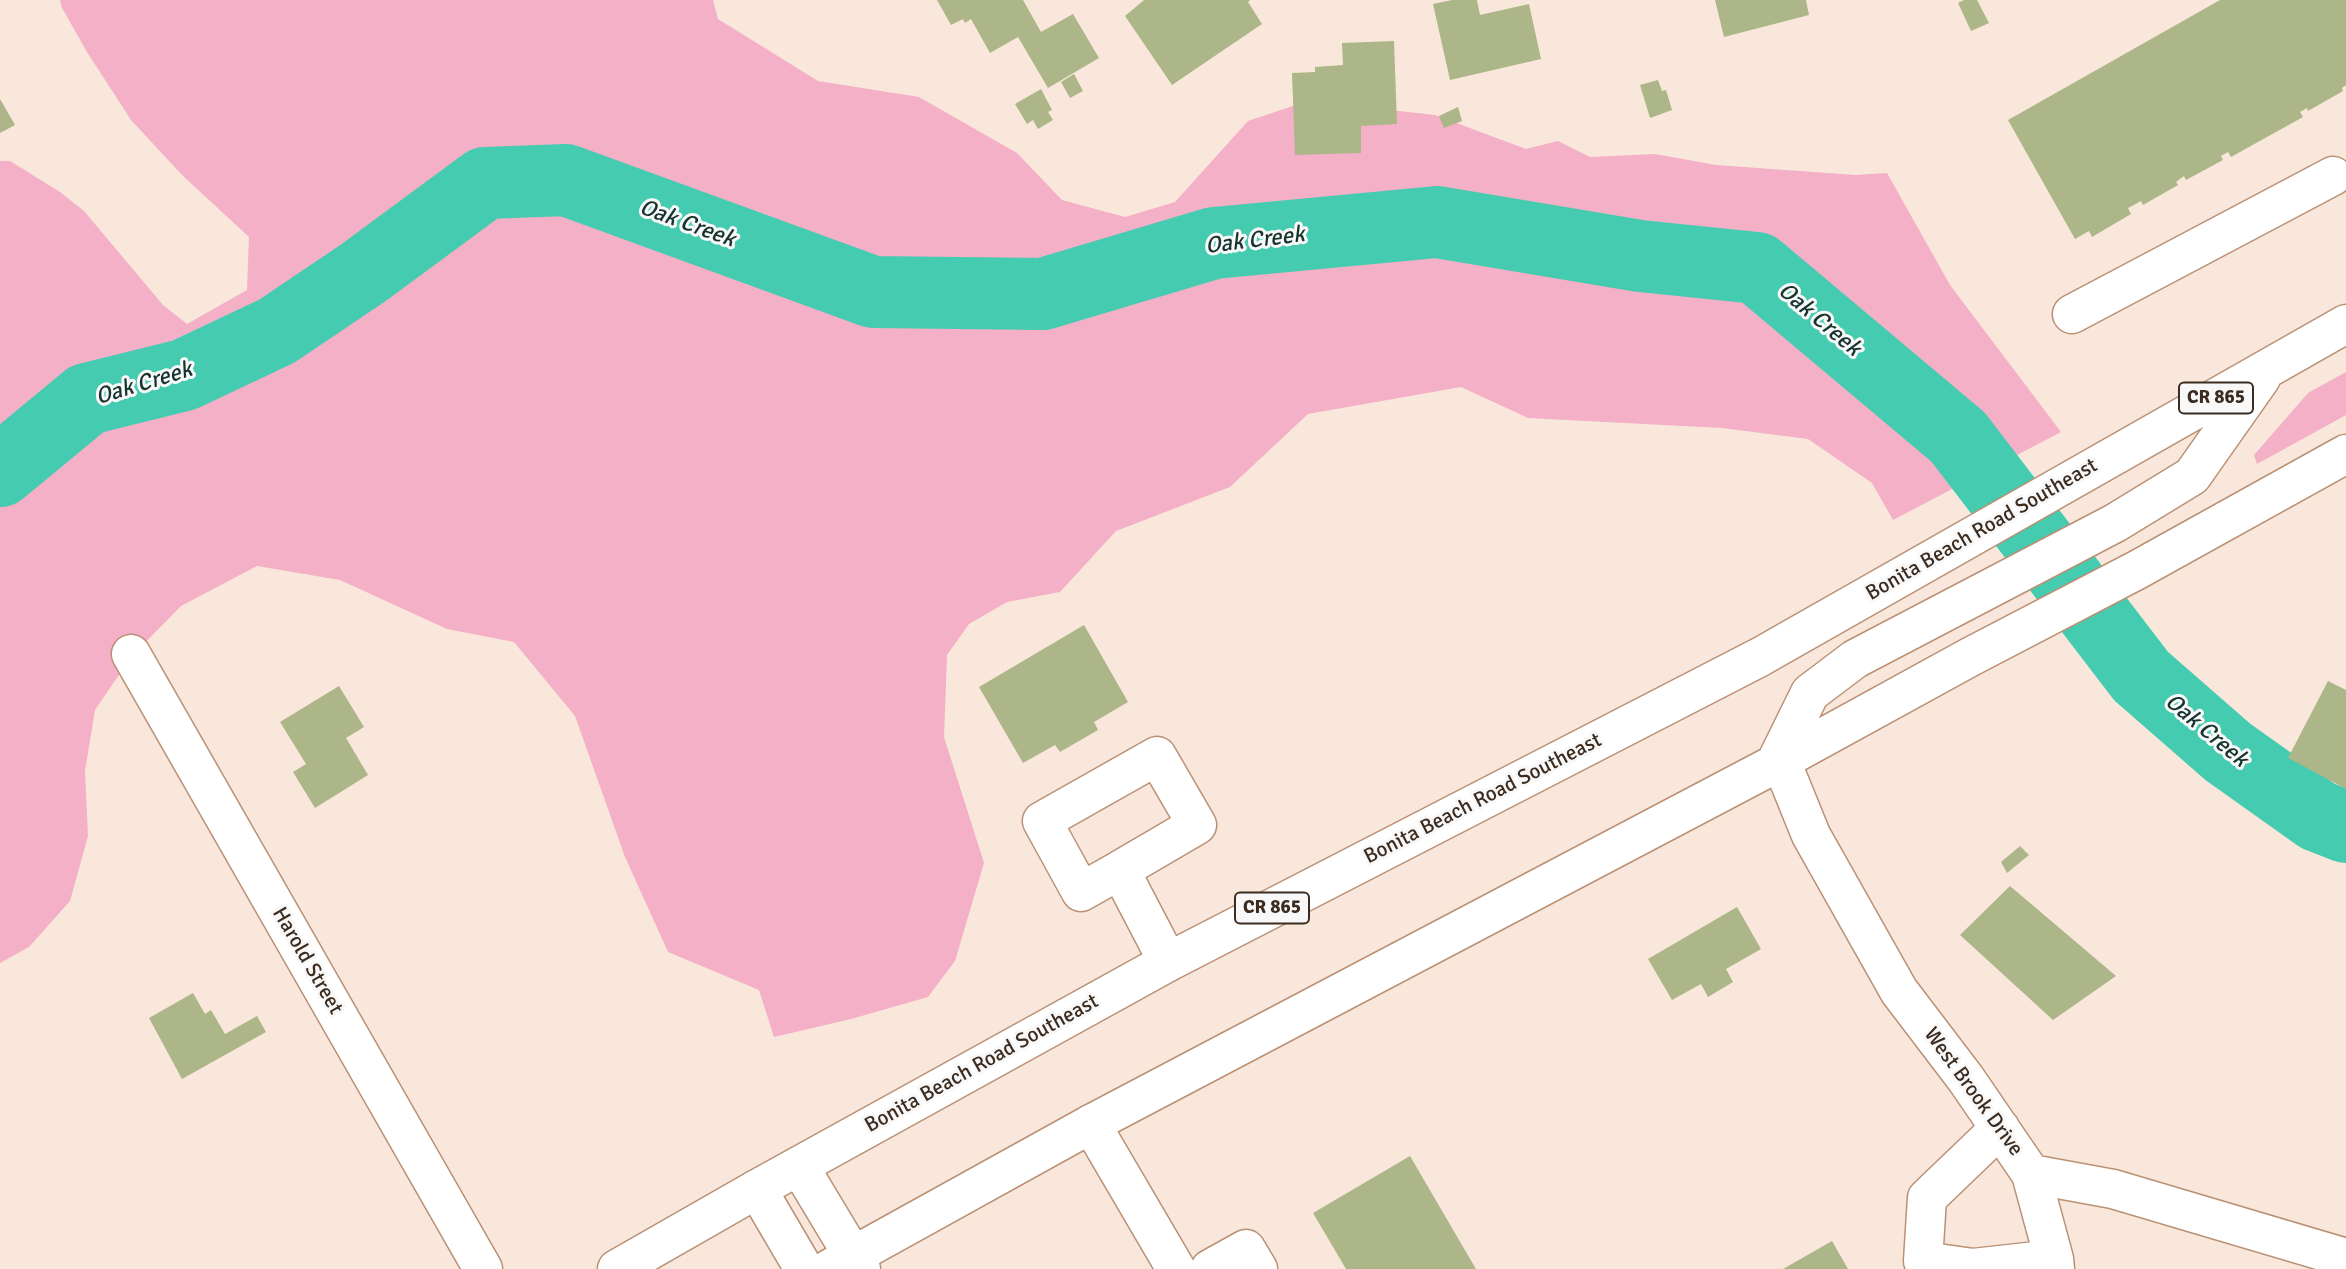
<!DOCTYPE html>
<style>
body{margin:0}
canvas{display:block;background:#f9e7db}
</style>
<canvas width="2346" height="1269"></canvas>
<script>
const ctx = document.querySelector('canvas').getContext('2d');
ctx.lineJoin = 'round';
function paint(path, color) { ctx.fillStyle = color; ctx.fill(path, 'evenodd'); }
const poly = rows => new Path2D(rows.map(r => 'M' + r).join(''));
function trace(path, color, width, dash) { ctx.strokeStyle = color; ctx.lineWidth = width; ctx.lineCap = dash ? 'butt' : 'round'; ctx.setLineDash(dash || []); ctx.stroke(path); }
function write(font, color, halo, rows, align = 'center') {
  ctx.font = font + ' Signika,sans-serif'; ctx.lineWidth = 6; ctx.setLineDash([]); ctx.textBaseline = 'middle'; ctx.strokeStyle = halo; ctx.fillStyle = color; for (const [text, x, y, turn = 0] of rows) {
    ctx.save(); ctx.translate(x, y); ctx.rotate((+turn || 0) * Math.PI / 180); ctx.textAlign = isNaN(turn) ? turn : align; if (halo) ctx.strokeText(text, 0, 0); ctx.fillText(text, 0, 0); ctx.restore();
  }
}
const green = poly([
 [60,0,713,0,718,19,818,81,919,97,1017,153,1062,200,1125,217,1175,202,1248,121,1308,101,1435,115,1526,149,1558,141,1590,157,1655,154,1716,165,1855,175,1887,173,1950,285,2061,432,1893,520,1872,483,1808,439,1722,428,1528,418,1461,387,1308,414,1230,487,1116,531,1060,592,1007,602,969,624,947,655,944,737,984,863,955,961,928,997,851,1019,774,1037,759,990,668,952,625,857,575,716,514,642,447,629,340,580,257,566,181,606,131,657,95,710,85,771,88,836,70,901,29,947,0,963,0,161,10,161,60,192,84,211,163,305,187,324,247,290,249,237,183,176,131,120,87,52,62,8],
 [2346,372,2346,415,2257,464,2254,455,2308,393]
]);
const river = poly([
 [0,471,87,399,184,375,277,331,363,273,485,183,566,180,873,292,1043,294,1214,243,1437,222,1640,256,1757,268,1958,437,2141,676,2228,752,2318,816,2346,827]
]);
const building = poly([
 [937,0,1023,0,1041,32,1073,14,1099,58,1048,88,1018,37,990,53,971,19,965,23,963,19,951,25],
 [1144,0,1250,0,1248,2,1262,24,1172,85,1125,16],
 [1452,0,1477,0,1480,15,1529,4,1541,59,1450,80,1433,4],
 [1715,0,1806,0,1809,15,1724,37],
 [1964,0,1977,0,1989,23,1971,31,1958,3],
 [2220,0,2346,0,2346,85,2342,88,2343,91,2308,111,2307,108,2300,112,2303,117,2231,157,2228,152,2221,156,2223,160,2186,180,2184,176,2176,182,2178,185,2143,205,2141,201,2128,208,2131,214,2092,237,2089,231,2075,239,2008,120],
 [1394,41,1397,124,1361,126,1361,153,1295,155,1292,73,1315,72,1315,67,1343,65,1342,43],
 [1074,74,1083,91,1070,98,1061,82],
 [1658,80,1662,91,1666,90,1672,110,1650,118,1640,85],
 [1041,89,1052,110,1048,112,1053,120,1038,129,1033,120,1027,124,1015,104],
 [0,99,15,125,0,133],
 [1458,107,1462,121,1444,128,1439,116],
 [1084,625,1128,702,1094,722,1098,730,1060,752,1055,745,1023,763,979,687],
 [2328,681,2346,690,2346,789,2288,758],
 [339,686,364,727,346,738,368,775,315,808,293,772,306,764,280,722],
 [2020,846,2029,855,2007,873,2001,862],
 [2010,886,2116,976,2053,1020,1960,935],
 [1737,907,1761,949,1726,969,1733,982,1708,997,1701,984,1672,1000,1648,959],
 [193,993,205,1014,211,1010,225,1034,257,1016,266,1032,182,1079,149,1018],
 [1410,1156,1476,1269,1346,1269,1313,1213],
 [1832,1241,1848,1269,1783,1269]
]);
const minor = poly([
 [2072,314,2333,176],
 [131,654,483,1269],
 [1781,761,1811,835,1899,991,1966,1079,2031,1174,2113,1189,2346,1258],
 [1120,870,1081,892,1042,821,1157,756,1197,825,1120,870,1168,962],
 [1091,1124,1176,1269],
 [2000,1128,1927,1198,1923,1261,1973,1268,2054,1259],
 [799,1166,861,1269],
 [2031,1174,2054,1259,2055,1269],
 [757,1189,804,1269],
 [1210,1269,1246,1249,1258,1269]
]);
const major = poly([
 [1775,764,1810,693,1855,659,2115,523,2192,476,2261,378],
 [617,1269,757,1189,1168,962,1760,657,2346,324],
 [829,1269,1091,1124,1775,764,1970,657,2137,570,2346,454]
]);
const shields = [
 [2216,398,74],
 [1272,908,74]
];
const shieldNames = [
 ["CR 865",2216,398],
 ["CR 865",1272,908]
];
const streetNames = [
 ["Bonita Beach Road Southeast",1982,530,-30],
 ["Bonita Beach Road Southeast",1483,799,-27],
 ["Harold Street",307,961,60],
 ["Bonita Beach Road Southeast",982,1064,-29],
 ["West Brook Drive",1973,1092,54]
];
const waterNames = [
 ["Oak Creek",687,224,20],
 ["Oak Creek",1255,241,-7],
 ["Oak Creek",1819,320,40],
 ["Oak Creek",144,384,-17],
 ["Oak Creek",2206,731,40]
];
paint(green, '#f3b0c7');
trace(river, '#44cbb0', 72);
paint(building, '#adb688');
trace(minor, '#ba9174', 41);
trace(major, '#ba9174', 41);
trace(minor, '#fff', 38);
trace(major, '#fff', 38);
for (const [x, y, w] of shields) { const box = new Path2D(); box.roundRect(x - w / 2, y - 15.5, w, 31, 5); ctx.fillStyle = '#f8f8f8'; ctx.fill(box); trace(box, '#3c2c20', 2); }
write('bold 19px', '#3c2c20', null, shieldNames);
write('21px', '#3c2c20', '#f8f8f8', streetNames);
write('italic 23px', '#17332d', '#f8f8f8', waterNames);
</script>
